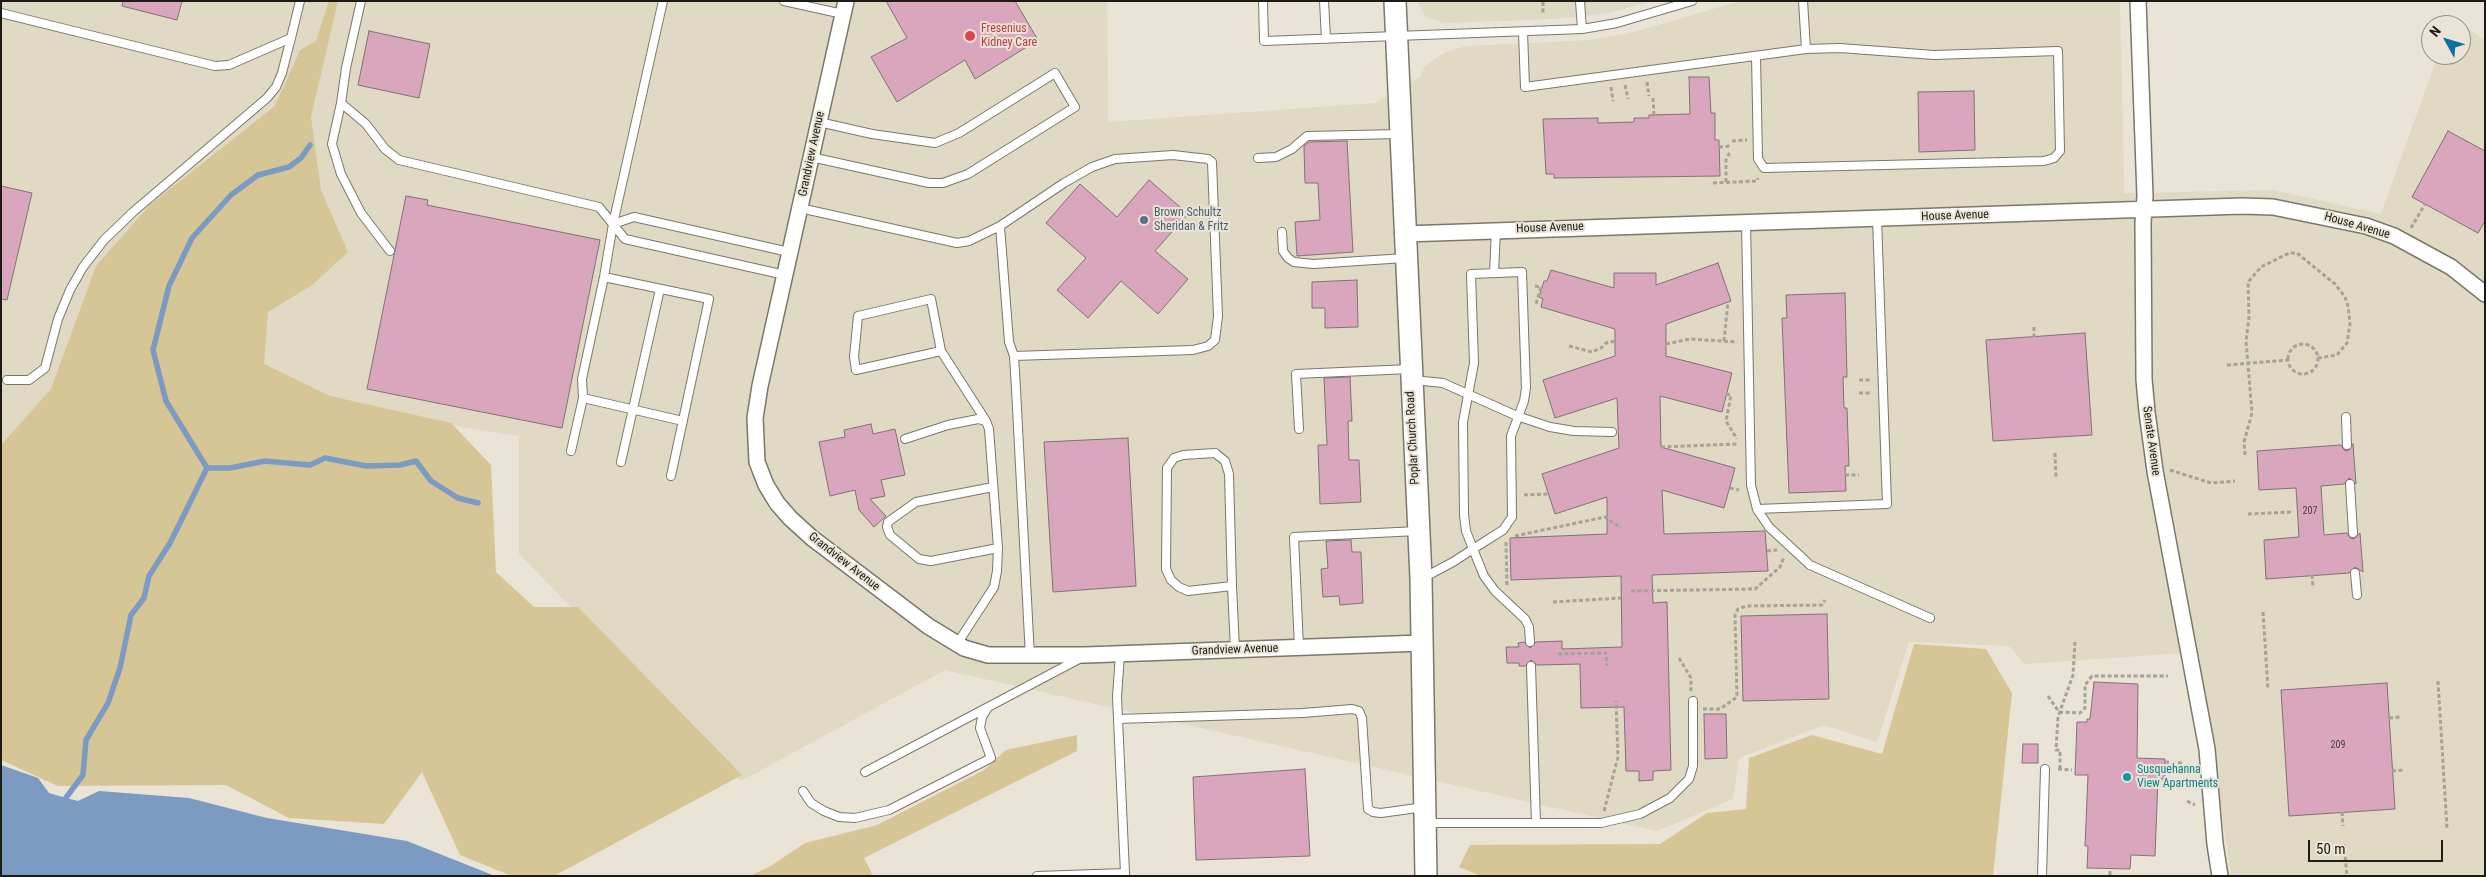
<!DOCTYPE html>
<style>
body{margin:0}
#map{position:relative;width:2486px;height:877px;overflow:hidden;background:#e9e4d6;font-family:"Roboto Condensed",sans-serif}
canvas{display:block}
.frame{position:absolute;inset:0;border:2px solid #1d1b16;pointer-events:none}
.north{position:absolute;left:2421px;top:15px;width:50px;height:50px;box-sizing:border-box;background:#e9e4d6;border:1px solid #979489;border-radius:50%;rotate:309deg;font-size:14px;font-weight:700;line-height:20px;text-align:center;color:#1d1b16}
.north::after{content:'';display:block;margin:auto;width:18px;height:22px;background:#08719d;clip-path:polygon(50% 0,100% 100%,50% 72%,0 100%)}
.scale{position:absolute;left:2308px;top:840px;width:135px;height:22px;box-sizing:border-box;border:2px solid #1d1b16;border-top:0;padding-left:6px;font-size:15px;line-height:18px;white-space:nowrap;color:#1d1b16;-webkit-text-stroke:4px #e9e4d6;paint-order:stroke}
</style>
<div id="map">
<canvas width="2486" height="877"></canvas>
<div class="frame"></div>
<div class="north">N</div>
<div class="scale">50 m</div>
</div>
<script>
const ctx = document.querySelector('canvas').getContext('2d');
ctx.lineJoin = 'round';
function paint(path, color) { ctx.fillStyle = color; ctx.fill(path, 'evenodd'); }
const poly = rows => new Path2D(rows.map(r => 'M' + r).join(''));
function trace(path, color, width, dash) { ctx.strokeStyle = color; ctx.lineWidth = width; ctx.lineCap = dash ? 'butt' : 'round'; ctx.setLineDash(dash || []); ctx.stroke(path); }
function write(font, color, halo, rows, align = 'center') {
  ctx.font = font + ' "Roboto Condensed",sans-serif'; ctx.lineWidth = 4; ctx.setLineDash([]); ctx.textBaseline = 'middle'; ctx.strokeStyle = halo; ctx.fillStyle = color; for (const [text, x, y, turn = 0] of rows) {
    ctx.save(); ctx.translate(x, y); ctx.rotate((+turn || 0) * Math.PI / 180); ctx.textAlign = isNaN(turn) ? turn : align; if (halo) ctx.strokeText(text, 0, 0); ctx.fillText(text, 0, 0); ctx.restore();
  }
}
const built = poly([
 [1,1,1107,1,1108,122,1375,103,1421,76,1424,68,1432,61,1446,52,1466,46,1590,40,1627,34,1740,1,2120,1,2124,193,2273,190,2381,214,2438,55,2461,55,2461,25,2449,25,2452,18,2485,40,2485,876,2231,876,2198,652,2025,664,2009,646,1909,642,1877,742,1824,725,1739,758,1733,799,1657,831,945,670,741,781,519,554,519,436,198,385,1,465],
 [1417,1,1652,1,1609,13,1555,19,1444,23,1426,17]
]);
const green = poly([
 [329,1,338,1,311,117,321,190,348,252,312,285,268,312,264,364,330,396,451,423,491,465,496,572,534,607,578,607,742,775,554,876,512,876,460,855,422,772,384,824,289,818,226,785,58,786,1,760,1,445,51,389,96,266,151,204,275,106,300,50,316,41],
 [1914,644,1986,649,2012,693,1993,876,1481,876,1459,867,1470,845,1660,844,1707,813,1746,809,1749,758,1812,735,1882,754],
 [1077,735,1077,751,864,858,873,876,750,876,769,867,805,843,877,825,984,770,1006,750]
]);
const water = poly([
 [1,765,38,778,49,793,66,798,78,801,99,791,189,798,267,818,407,841,495,876,1,876]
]);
const stream = poly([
 [207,468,166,401,153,350,169,286,192,238,231,195,258,175,289,167,301,158,310,145],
 [207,468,230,468,265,461,310,465,325,458,366,466,400,465,416,461,431,481,458,498,478,503],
 [62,803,83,775,86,740,108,703,120,668,131,615,144,598,149,576,170,543,207,468]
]);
const building = poly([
 [123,1,182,1,177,20,122,6,123,1],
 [886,1,1015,1,1038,40,975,79,965,60,897,102,871,57,907,38,886,1],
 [369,31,430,44,419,98,358,85,369,31],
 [1689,77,1709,77,1711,113,1715,113,1715,140,1719,140,1720,176,1554,178,1554,174,1546,174,1543,119,1598,118,1598,123,1634,122,1634,118,1649,118,1649,115,1690,114,1689,77],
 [1974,91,1975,150,1919,152,1918,92,1974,91],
 [2448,131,2485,151,2485,221,2478,233,2412,197,2448,131],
 [1347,141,1353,252,1297,256,1295,222,1320,220,1318,183,1305,183,1304,146,1309,142,1347,141],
 [1149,180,1188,214,1155,251,1188,279,1158,314,1121,281,1088,318,1057,290,1086,258,1046,223,1080,184,1117,217,1149,180],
 [1,186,32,193,7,300,1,299,1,186],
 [406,196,428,200,427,205,600,240,562,428,367,389,406,196],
 [1718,263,1731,301,1666,324,1666,356,1732,373,1722,412,1660,396,1661,447,1735,468,1724,508,1662,490,1664,534,1765,531,1768,571,1652,575,1653,603,1667,602,1671,770,1653,771,1653,780,1639,781,1639,771,1626,771,1624,707,1581,708,1580,664,1537,665,1531,660,1525,666,1519,666,1519,663,1507,663,1506,647,1519,647,1518,643,1524,642,1530,648,1536,642,1562,641,1562,649,1622,647,1621,576,1511,580,1510,538,1607,534,1607,497,1555,514,1542,474,1619,448,1617,398,1555,418,1543,380,1615,356,1615,329,1541,307,1543,299,1539,297,1544,281,1547,281,1551,270,1614,288,1614,273,1656,273,1656,285,1718,263],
 [1357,280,1358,327,1325,328,1325,308,1312,308,1312,282,1357,280],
 [1845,293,1847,377,1843,377,1844,408,1847,408,1849,466,1845,466,1846,491,1789,493,1782,318,1787,318,1786,295,1845,293],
 [2085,333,2092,435,1993,441,1986,340,2085,333],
 [1350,377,1352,421,1348,421,1349,460,1359,460,1361,502,1320,504,1318,445,1327,445,1324,378,1350,377],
 [871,424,873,434,895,429,905,475,881,480,885,496,870,499,886,516,874,527,859,510,855,490,830,496,819,442,845,437,844,430,871,424],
 [1128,438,1136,586,1053,592,1044,442,1128,438],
 [2353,444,2356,484,2349,478,2344,484,2321,486,2324,535,2347,533,2350,538,2354,539,2360,533,2363,572,2355,567,2349,573,2266,579,2264,540,2299,537,2296,488,2259,490,2257,451,2341,445,2344,450,2348,451,2353,444],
 [1351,540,1352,552,1361,552,1363,603,1340,605,1339,596,1323,597,1321,569,1328,568,1326,541,1351,540],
 [1827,614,1829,699,1743,701,1741,616,1827,614],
 [2094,682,2138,684,2137,758,2165,759,2165,779,2158,779,2155,856,2131,855,2130,869,2087,868,2088,846,2085,846,2088,775,2075,775,2077,722,2087,722,2087,719,2090,719,2094,682],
 [2387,683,2395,809,2289,816,2281,690,2387,683],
 [1704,714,1726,714,1727,758,1705,759,1704,714],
 [2023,744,2038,744,2038,763,2022,763,2023,744],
 [1305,769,1310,856,1196,860,1193,777,1305,769]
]);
const path = poly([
 [1543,2,1543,13],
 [1647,82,1649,96],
 [1625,85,1628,99],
 [1611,87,1613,101],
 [1653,98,1654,115],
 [1732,141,1747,140],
 [1719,147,1730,146],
 [1726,182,1726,160,1730,152],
 [1713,183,1757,181,1758,178],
 [2411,228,2425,204],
 [1535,286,1541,287,1536,304],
 [2034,327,2034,337],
 [1724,341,1728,302],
 '2288 359a15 15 0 1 1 30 0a15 15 0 1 1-30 0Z',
 [1666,344,1690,339,1737,342],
 [1569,346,1592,352,1601,348,1606,343,1615,341],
 [2227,365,2288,360],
 [1859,380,1871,380],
 [1859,393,1871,393],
 [1726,394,1731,395,1726,421,1737,439],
 [1661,447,1738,444],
 [2055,453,2056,478],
 [2245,455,2244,442,2252,413,2246,341,2249,318,2248,282,2261,267,2289,253,2297,253,2303,258,2335,284,2345,297,2348,306,2350,324,2347,343,2337,355,2318,358],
 [2170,470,2211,483,2235,481],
 [1845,475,1859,475],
 [1730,488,1739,490],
 [1524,495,1548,494],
 [2248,514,2292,512],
 [1515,536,1605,517,1621,528],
 [1506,542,1507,586],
 [1767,551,1777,550],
 [2312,575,2313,588],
 [1631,591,1755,589,1780,567,1784,557],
 [1553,602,1621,598],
 [2263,612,2268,689],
 [1558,654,1606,653,1607,666],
 [1679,658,1691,678,1691,691],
 [2438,681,2447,828],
 [2048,696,2059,712,2080,713,2085,708,2085,685,2092,676,2168,676],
 [1703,709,1720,709,1737,697,1735,615,1738,609,1746,606,1822,605,1825,600],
 [2389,718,2400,717],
 [2165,762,2183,763],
 [2058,769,2072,770],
 [2060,769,2060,750,2056,750,2058,717,2073,675,2075,642],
 [2392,771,2404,770],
 [2187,801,2195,805],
 [1604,811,1618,757,1616,701],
 [2342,812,2343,826],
 [2344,844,2347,876],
 [2110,871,2110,876]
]);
const lane = poly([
 [361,1,346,68,341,103,366,124,385,149,399,160,599,207,625,239,785,275],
 [784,1,843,14],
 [1263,1,1264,41,1582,29,1617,23,1692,1],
 [1324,1,1326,39],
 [1580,1,1582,29],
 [1803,1,1806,49],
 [1,13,215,66,229,65,291,38,300,1],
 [1523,32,1525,87,1806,49,1840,48,1934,55,2058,51,2060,151,2054,158,2044,161,1764,168,1758,159,1756,56],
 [341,103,332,144,341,174,361,213,390,251],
 [811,157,929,183,943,183,968,174,1075,107,1055,73,959,133,935,143,872,134,819,122],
 [1258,158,1276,157,1292,149,1307,136,1400,134],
 [800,208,957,243,969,241,1000,226],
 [1746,222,1751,485,1757,509,1769,527,1810,565,1930,618],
 [613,224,634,217,789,252],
 [1282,232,1283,251,1288,258,1294,262,1313,264,1405,258],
 [1494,273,1496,230],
 [604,277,709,299,671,476],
 [941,351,856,370,854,357,858,316,931,299,941,351,986,421],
 [1014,356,1193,350,1208,346,1215,340,1218,316,1212,162,1208,159,1173,155,1115,159,1092,167,1064,183,1000,226,1009,342,1014,356,1016,389,1030,657],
 [7,380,29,380,45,368,58,319,70,290,83,267,104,240,133,212,267,98,276,87,282,73,291,38],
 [1413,380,1443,383,1517,416,1550,427,1574,431,1612,432],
 [583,398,683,421],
 [2346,417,2347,445],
 [1299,429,1296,374,1410,369],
 [905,439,948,425,978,419,986,421,989,429,998,548,997,571,994,587,957,644],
 [571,451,583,398,582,379,604,277,613,224,663,1],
 [1215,453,1225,461,1229,474,1232,586,1188,591,1179,587,1171,580,1166,569,1167,468,1174,458,1183,455,1215,453],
 [621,462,660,289],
 [2350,484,2353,533],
 [993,487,916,502,888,522,887,527,890,535,919,559,931,561,998,548],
 [1757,509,1887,504,1877,218],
 [2355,573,2357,595],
 [1423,578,1453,562,1473,549,1503,530,1512,517,1511,436,1524,401,1526,388,1522,272,1471,274,1474,363,1463,422,1464,515,1466,531,1473,549,1484,576,1495,591,1525,619,1529,627,1530,642],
 [1232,586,1235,650],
 [1299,647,1294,537,1418,531],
 [1120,654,1117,697,1125,873],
 [1531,666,1536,823],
 [1118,719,1303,713,1352,709,1359,711,1362,718,1368,809,1373,812,1381,813,1424,807],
 [865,772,1079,659],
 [803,791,811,803,824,811,839,817,855,818,889,810,991,758,980,728,982,717,987,709],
 [1426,823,1601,823,1640,814,1670,798,1689,779,1693,766,1693,701],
 [1037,876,1125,873,1125,876],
 [2042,876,2045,769]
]);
const street = poly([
 [846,1,760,386,755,418,757,462,766,485,777,503,790,518,812,538,928,626,964,648,988,655,1085,655,1422,643],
 [2138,1,2145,196,2143,223,2144,379,2147,412,2155,471,2207,749,2215,844,2220,876],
 [1404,234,2242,206,2273,207,2366,226,2394,236,2451,267,2485,294]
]);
const secondary = poly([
 [1395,1,1421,578,1426,876]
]);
const markers = [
 [970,36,6,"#e0444e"],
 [1144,220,5,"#5c6f8a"],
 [2127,777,5,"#0f9aa8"]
];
const numberNames = [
 ["207",2310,511],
 ["209",2338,745]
];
const healthNames = [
 ["Fresenius",981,29],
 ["Kidney Care",981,43]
];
const streetNames = [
 ["Grandview Avenue",812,154,-78],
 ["House Avenue",1955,216,-2],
 ["House Avenue",2357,226,16],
 ["House Avenue",1550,228,-2],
 ["Poplar Church Road",1413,438,-93],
 ["Senate Avenue",2151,441,82],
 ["Grandview Avenue",844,562,38],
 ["Grandview Avenue",1235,650,-2]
];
const serviceNames = [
 ["Brown Schultz",1154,213],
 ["Sheridan & Fritz",1154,227]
];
const cultureNames = [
 ["Susquehanna",2137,770],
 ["View Apartments",2137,784]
];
paint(built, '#e0d9c3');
paint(green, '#d6c696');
paint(water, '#7b9bc2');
trace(stream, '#7b9bc2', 5.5);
paint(building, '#daa6be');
trace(building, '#807278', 1);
trace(lane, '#7b776a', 10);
trace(street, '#7b776a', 18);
trace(secondary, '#7b776a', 24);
trace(path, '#a6a297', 3, [4, 2.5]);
trace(lane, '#fff', 8);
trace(street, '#fff', 15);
trace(secondary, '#fff', 21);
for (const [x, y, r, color] of markers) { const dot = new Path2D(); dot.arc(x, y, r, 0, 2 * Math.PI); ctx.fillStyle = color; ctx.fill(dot); trace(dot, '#e9e4d6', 2); }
write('10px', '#4c3e40', null, numberNames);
write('12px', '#be3a42', '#e9e4d6', healthNames, 'left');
write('12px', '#1d1b16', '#e9e4d6', streetNames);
write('12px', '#4e5e75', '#e9e4d6', serviceNames, 'left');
write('12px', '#0d838f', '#e9e4d6', cultureNames, 'left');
</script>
